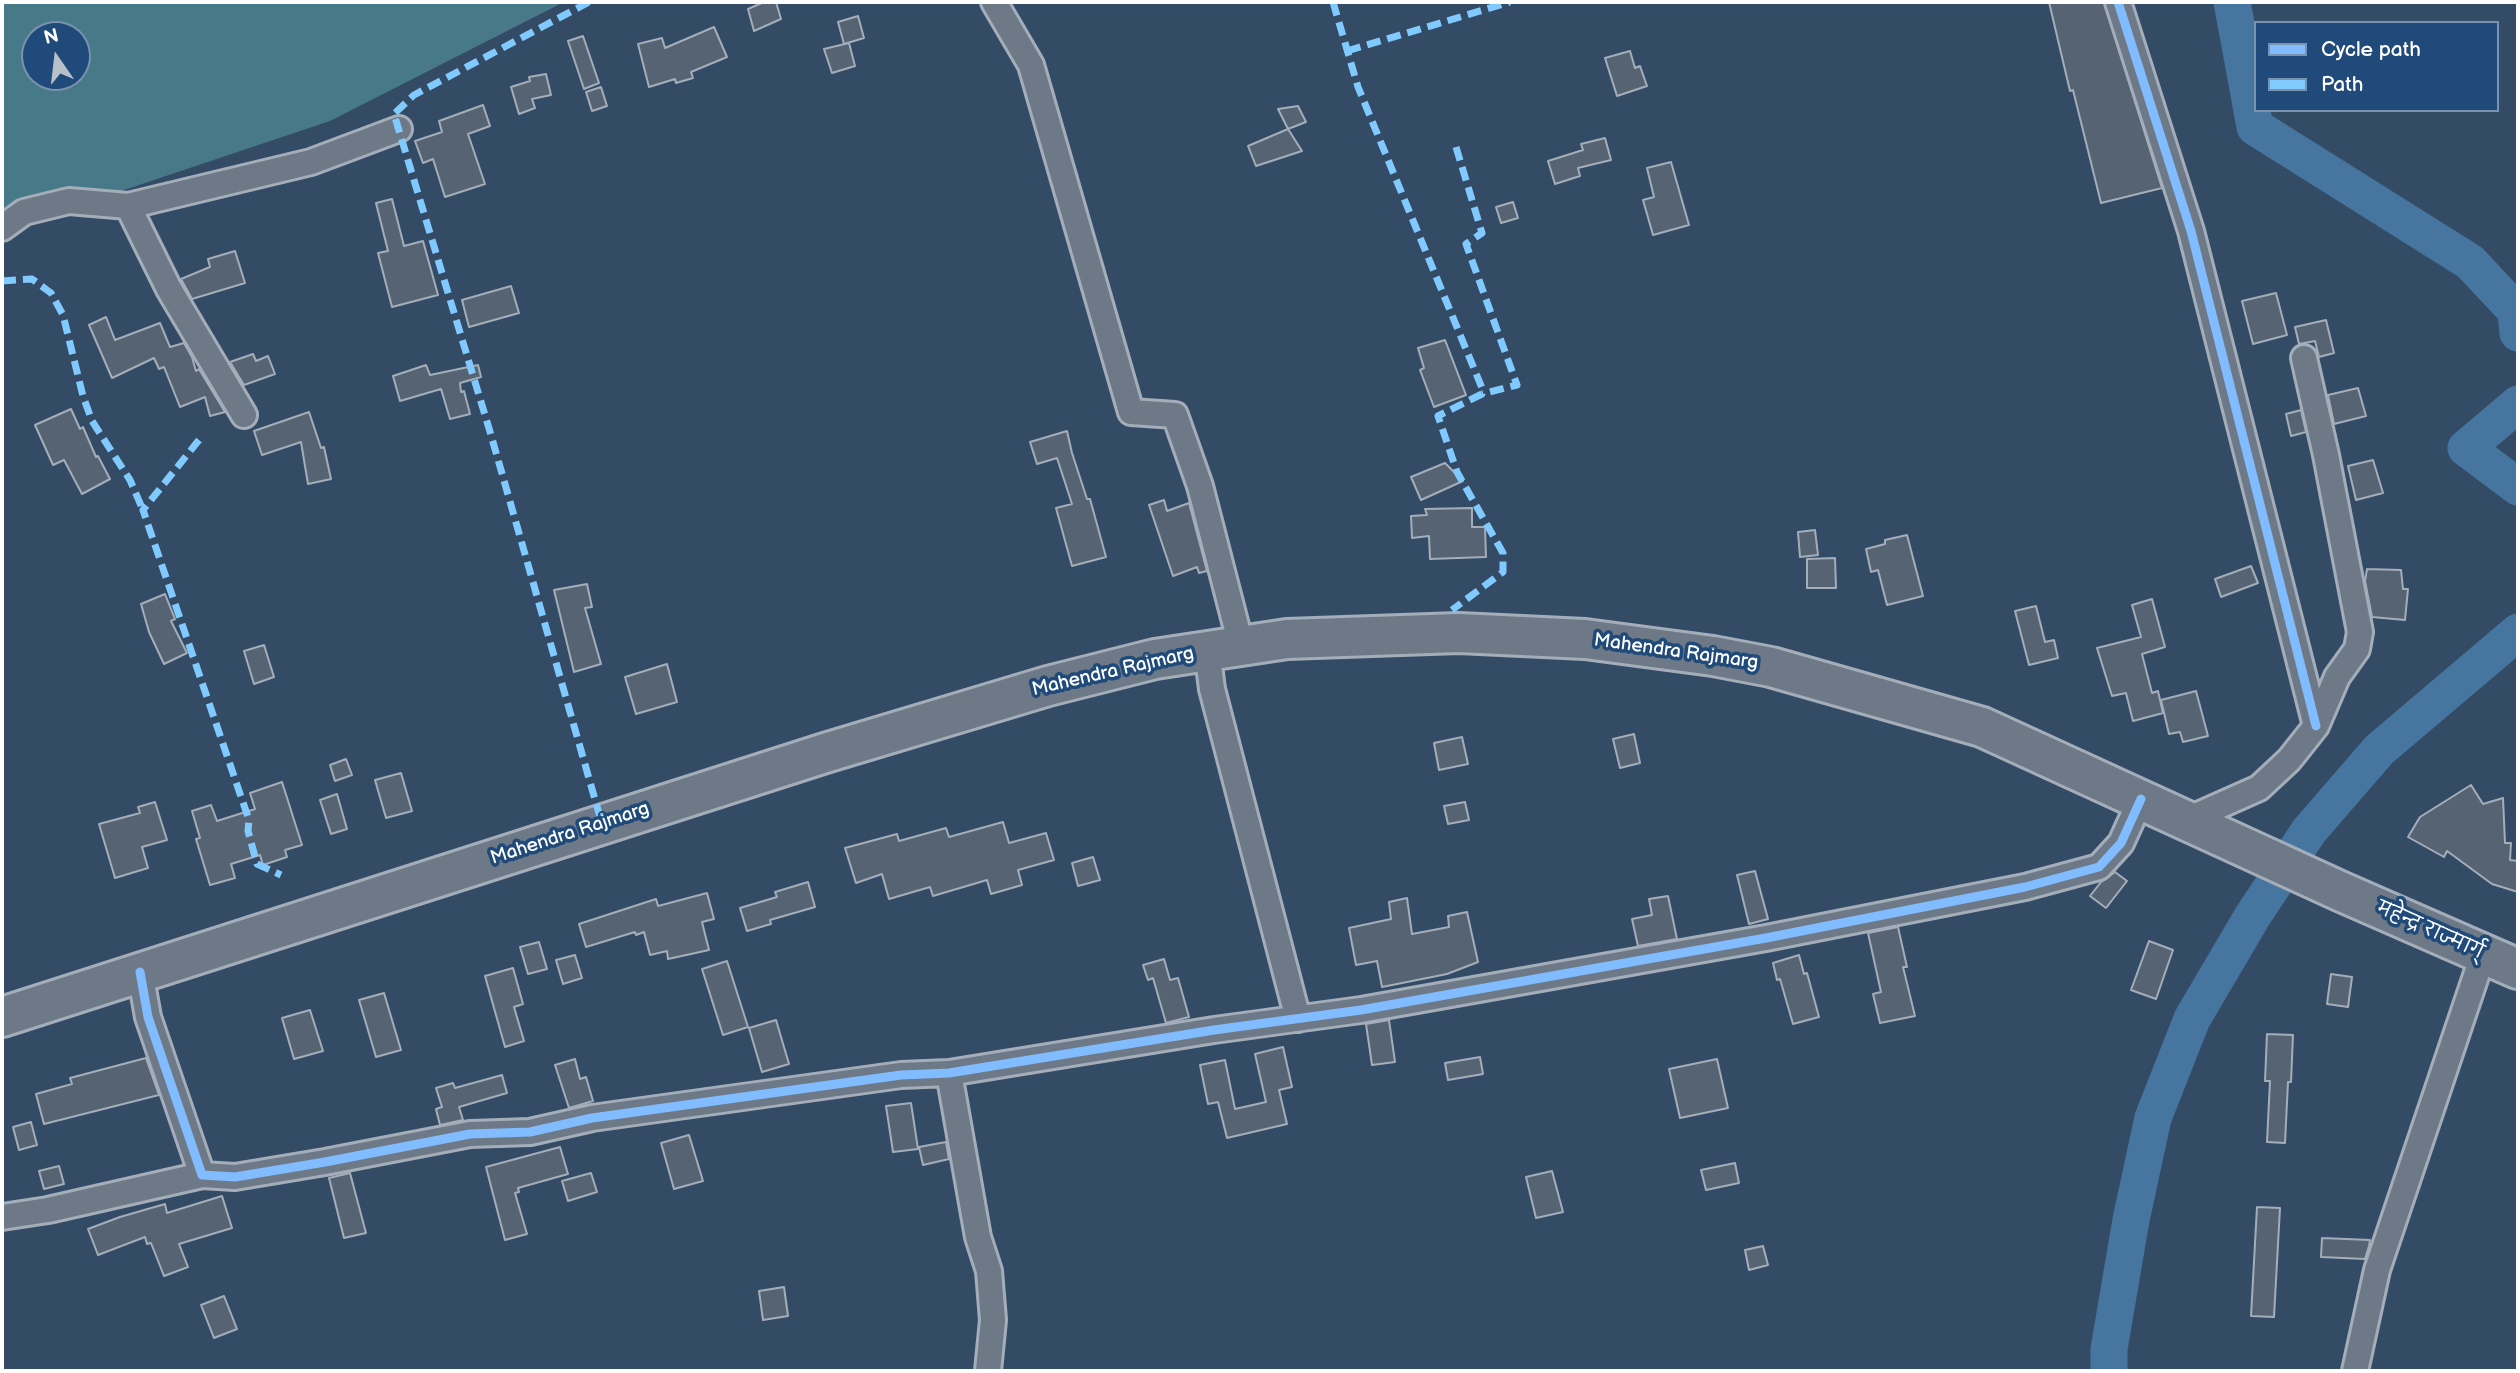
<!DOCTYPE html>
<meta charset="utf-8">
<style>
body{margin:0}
#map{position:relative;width:2520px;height:1373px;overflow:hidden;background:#344b65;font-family:"Balsamiq Sans",sans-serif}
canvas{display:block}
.frame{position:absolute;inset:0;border:4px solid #fff;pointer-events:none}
.legend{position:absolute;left:2254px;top:21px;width:245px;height:91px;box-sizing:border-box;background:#1f4a7a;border:2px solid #7992af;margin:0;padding:9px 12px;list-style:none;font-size:21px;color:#fff}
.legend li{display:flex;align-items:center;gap:14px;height:35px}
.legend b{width:35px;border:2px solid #7992af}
.north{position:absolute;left:21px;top:21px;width:70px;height:70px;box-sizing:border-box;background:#1f4a7a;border:2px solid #7992af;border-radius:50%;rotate:346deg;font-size:19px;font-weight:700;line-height:28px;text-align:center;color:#fff}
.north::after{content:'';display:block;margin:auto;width:24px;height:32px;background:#b8c0c9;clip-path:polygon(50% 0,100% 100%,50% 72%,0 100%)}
</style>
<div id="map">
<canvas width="2520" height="1373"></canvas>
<div class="frame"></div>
<ul class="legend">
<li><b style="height:9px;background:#80bcff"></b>Cycle path</li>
<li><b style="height:9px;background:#80caff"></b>Path</li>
</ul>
<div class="north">N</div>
</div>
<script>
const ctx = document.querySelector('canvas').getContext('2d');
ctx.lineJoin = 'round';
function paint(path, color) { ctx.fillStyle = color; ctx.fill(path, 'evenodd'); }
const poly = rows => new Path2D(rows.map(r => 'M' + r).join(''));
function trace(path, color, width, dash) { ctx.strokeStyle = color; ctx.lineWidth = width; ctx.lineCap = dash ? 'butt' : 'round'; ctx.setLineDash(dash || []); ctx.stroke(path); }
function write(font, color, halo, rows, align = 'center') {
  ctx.font = font + ' "Balsamiq Sans","Playpen Sans Deva",sans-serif'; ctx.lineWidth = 7; ctx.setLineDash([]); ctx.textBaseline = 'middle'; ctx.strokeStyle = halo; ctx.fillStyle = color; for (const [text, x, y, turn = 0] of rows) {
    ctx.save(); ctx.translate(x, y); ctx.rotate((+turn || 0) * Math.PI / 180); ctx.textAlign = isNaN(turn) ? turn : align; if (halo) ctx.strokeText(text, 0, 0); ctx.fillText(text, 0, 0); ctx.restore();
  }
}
const green = poly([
 [2,2,564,2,330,121,2,231],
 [35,35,77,35,77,77,35,77]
]);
const river = poly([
 [2232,2,2255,127,2470,262,2516,311,2518,333],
 [2518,404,2466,448,2518,487],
 [2109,1371,2109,1349,2131,1220,2153,1118,2192,1019,2252,917,2309,831,2379,750,2518,632]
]);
const building = poly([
 [764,2,776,2,781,19,754,31,748,9,764,2],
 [2049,2,2104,2,2162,188,2101,203,2073,90,2070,91,2049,2],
 [858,16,864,38,844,44,838,22,858,16],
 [714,27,727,57,691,72,693,78,676,83,675,79,649,87,638,44,662,38,665,48,714,27],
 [583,36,599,83,584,89,568,41,583,36],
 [849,43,855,66,832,73,824,49,849,43],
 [1630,51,1635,68,1640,66,1647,86,1617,96,1605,58,1630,51],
 [546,74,551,95,532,99,535,108,519,114,511,87,530,81,529,77,546,74],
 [601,87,607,106,592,111,586,92,601,87],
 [483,105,490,126,468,134,485,184,445,197,433,159,423,163,415,141,442,132,439,121,483,105],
 [1298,106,1306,122,1288,129,1278,109,1298,106],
 [1288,129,1302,151,1256,166,1248,146,1288,129],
 [1605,138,1611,160,1578,168,1580,176,1555,184,1548,161,1583,150,1581,144,1605,138],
 [1671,162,1689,225,1653,235,1643,200,1654,197,1647,168,1671,162],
 [392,199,404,246,423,241,438,295,392,307,378,253,388,251,376,203,392,199],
 [1513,202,1518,218,1501,223,1496,207,1513,202],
 [235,251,245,283,192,299,181,279,210,267,208,259,235,251],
 [511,286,519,313,469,327,462,300,511,286],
 [2276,293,2287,335,2253,344,2242,301,2276,293],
 [106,317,115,340,160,323,170,347,184,343,192,357,196,371,199,369,225,412,210,416,205,397,180,407,164,367,159,369,154,358,112,378,89,325,106,317],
 [2326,320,2334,353,2319,357,2315,341,2299,344,2295,327,2326,320],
 [1445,340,1466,395,1434,407,1420,370,1424,368,1418,348,1445,340],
 [253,354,256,361,268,356,275,374,244,385,230,362,253,354],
 [426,365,430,375,478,365,481,377,460,383,461,392,464,391,470,414,450,419,441,389,400,401,393,376,426,365],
 [2358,388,2366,416,2334,424,2328,395,2358,388],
 [71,409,80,429,83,427,96,457,98,456,110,479,82,494,64,460,53,465,35,425,71,409],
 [2301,410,2306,432,2291,436,2286,414,2301,410],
 [309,412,321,448,324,447,331,479,308,484,301,442,262,455,254,431,309,412],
 [1067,431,1072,453,1087,499,1090,499,1106,557,1072,566,1056,508,1072,504,1057,458,1037,464,1030,442,1067,431],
 [2373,460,2383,493,2356,500,2348,466,2373,460],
 [1445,463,1463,481,1421,500,1411,477,1445,463],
 [1164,500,1167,511,1189,503,1207,571,1199,573,1197,567,1173,576,1149,505,1164,500],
 [1472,508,1472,527,1485,527,1486,557,1430,559,1429,536,1412,538,1411,516,1427,515,1425,509,1472,508],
 [1815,530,1818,555,1800,557,1798,532,1815,530],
 [1907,535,1923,596,1887,605,1878,570,1871,572,1866,549,1885,544,1885,540,1907,535],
 [1835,558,1836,588,1807,588,1807,559,1835,558],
 [2251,566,2258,583,2221,597,2215,579,2251,566],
 [2367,569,2401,570,2403,589,2408,589,2405,620,2372,617,2365,581,2367,569],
 [587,584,592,607,585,608,601,664,574,672,554,590,587,584],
 [165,594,175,619,171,621,187,653,164,664,149,632,141,604,165,594],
 [2152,599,2165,647,2142,654,2152,693,2158,691,2163,713,2133,721,2126,693,2112,696,2097,648,2141,637,2132,605,2152,599],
 [2036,606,2045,642,2054,640,2058,658,2029,665,2015,611,2036,606],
 [264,645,274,677,254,684,244,651,264,645],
 [667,664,677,702,636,714,625,677,667,664],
 [2196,691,2208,736,2183,742,2180,732,2169,734,2161,700,2196,691],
 [1634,734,1640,763,1620,768,1613,739,1634,734],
 [1462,737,1468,764,1439,770,1434,743,1462,737],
 [346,759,352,775,335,781,330,765,346,759],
 [401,773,412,811,386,818,375,780,401,773],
 [282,782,302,845,285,850,287,857,263,865,260,855,231,864,235,878,210,885,196,839,200,838,192,811,211,805,217,821,255,809,250,793,282,782],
 [2471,785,2483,804,2503,798,2505,843,2511,843,2510,860,2518,861,2518,892,2492,884,2447,851,2444,857,2408,837,2420,817,2471,785],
 [337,794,347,829,331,834,320,800,337,794],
 [155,802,167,840,142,847,148,868,115,878,99,824,140,813,138,807,155,802],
 [1465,802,1469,820,1448,824,1444,806,1465,802],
 [1003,822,1009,843,1046,833,1054,860,1018,870,1022,885,991,894,987,880,933,896,930,887,889,899,882,874,856,883,845,848,897,834,899,841,946,828,949,837,1003,822],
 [1093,857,1100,880,1078,886,1072,863,1093,857],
 [1755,871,1768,919,1749,924,1737,875,1755,871],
 [2115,872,2127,881,2106,908,2090,896,2101,882,2115,872],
 [808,882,815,907,770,920,771,924,747,931,740,908,777,897,775,892,808,882],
 [707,893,714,919,702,922,709,950,668,959,667,951,650,955,644,932,636,935,635,932,586,947,579,924,656,899,658,906,707,893],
 [1668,896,1677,939,1638,946,1632,919,1652,915,1649,899,1668,896],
 [1407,898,1412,934,1449,927,1448,916,1467,912,1478,962,1447,974,1382,987,1377,961,1356,965,1349,928,1391,919,1389,902,1407,898],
 [1898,927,1907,967,1903,967,1915,1016,1880,1023,1873,994,1881,992,1868,933,1898,927],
 [2149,941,2173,950,2156,999,2131,990,2149,941],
 [539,942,547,969,528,974,520,947,539,942],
 [575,955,582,978,563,984,556,960,575,955],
 [1799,955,1804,974,1807,973,1819,1017,1793,1024,1780,979,1777,980,1773,963,1799,955],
 [1164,959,1170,980,1178,978,1189,1017,1166,1023,1153,978,1148,980,1143,965,1164,959],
 [727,961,748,1027,723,1035,702,969,727,961],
 [513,968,523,1004,514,1007,524,1041,505,1047,485,976,513,968],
 [2331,974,2352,977,2348,1007,2327,1004,2331,974],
 [384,993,401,1050,376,1057,359,1000,384,993],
 [310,1010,323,1051,294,1059,282,1018,310,1010],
 [776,1020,789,1064,762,1072,749,1028,776,1020],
 [1389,1020,1395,1062,1372,1065,1366,1024,1389,1020],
 [2267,1034,2293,1035,2291,1082,2288,1082,2285,1143,2267,1142,2270,1081,2265,1081,2267,1034],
 [1283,1047,1292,1087,1279,1090,1287,1124,1227,1138,1218,1102,1208,1104,1200,1065,1225,1060,1235,1109,1266,1102,1255,1054,1283,1047],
 [1480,1057,1483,1074,1448,1080,1445,1063,1480,1057],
 [146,1058,159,1095,44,1124,36,1094,72,1084,70,1078,146,1058],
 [575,1059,580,1079,586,1077,593,1101,569,1108,555,1065,575,1059],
 [1717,1059,1728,1108,1680,1118,1669,1069,1717,1059],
 [502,1075,507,1093,459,1107,463,1120,440,1125,436,1109,442,1107,436,1088,453,1083,455,1088,502,1075],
 [911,1103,918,1149,893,1152,886,1106,911,1103],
 [31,1122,37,1145,19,1150,13,1127,31,1122],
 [689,1135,703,1181,674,1189,661,1143,689,1135],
 [946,1142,949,1159,923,1165,919,1147,946,1142],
 [560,1147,568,1174,518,1188,519,1192,515,1193,527,1234,505,1240,486,1167,560,1147],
 [1735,1163,1739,1183,1706,1190,1701,1170,1735,1163],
 [59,1166,64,1184,44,1189,39,1171,59,1166],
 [1552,1171,1563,1212,1536,1218,1526,1177,1552,1171],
 [350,1173,366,1233,344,1238,329,1178,350,1173],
 [591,1173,597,1192,568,1201,562,1181,591,1173],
 [222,1196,232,1228,179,1244,188,1267,164,1276,151,1243,147,1244,145,1237,98,1255,88,1229,120,1217,165,1204,167,1213,222,1196],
 [2257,1207,2280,1208,2274,1317,2251,1316,2257,1207],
 [2322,1238,2370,1240,2369,1246,2365,1259,2321,1257,2322,1238],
 [1763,1246,1768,1265,1749,1270,1745,1250,1763,1246],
 [784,1287,788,1316,763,1320,759,1291,784,1287],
 [224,1296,237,1329,214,1338,201,1305,224,1296]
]);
const street = poly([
 [994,2,1031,65,1131,412,1175,415,1200,486,1241,645],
 [2118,2,2191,231,2316,726],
 [128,206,169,289,244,415],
 [2,228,24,212,69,201,128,206,311,162,399,129],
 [1207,650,1212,689,1298,1019],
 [2187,820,2259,788,2289,760,2316,726,2337,677,2357,649,2360,632,2326,455,2304,358],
 [140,972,148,1017,202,1175,235,1177,325,1162,470,1134,530,1132,592,1118,901,1075,949,1073,1214,1030,1361,1010,1766,938,2025,887,2099,867,2121,843,2141,799],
 [949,1073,978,1237,989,1271,993,1320,988,1371],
 [2,1217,48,1210,202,1175],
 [2355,1371,2377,1270,2483,955]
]);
const highway = poly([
 [2,1017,825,753,1048,686,1155,659,1287,639,1459,633,1585,639,1713,656,1771,667,1982,727,2342,892,2518,969]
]);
const quiet = poly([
 [589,2,414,95,394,114,491,435,602,824],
 [1333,2,1358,87,1482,388,1482,394,1438,416,1457,472,1503,553,1503,572,1452,610],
 [1347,51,1510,2],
 [1456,147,1482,233,1466,244,1517,385,1482,394],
 [2,281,32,279,51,293,63,315,83,396,92,421,130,480,143,510],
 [199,440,143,510,249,820,248,831,257,864,281,875]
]);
const cycleway = poly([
 [2118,2,2191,231,2316,726],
 [140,972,148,1017,202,1175,235,1177,325,1162,470,1134,530,1132,592,1118,901,1075,949,1073,1214,1030,1361,1010,1766,938,2025,887,2099,867,2121,843,2141,799]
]);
const streetNames = [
 ["Mahendra Rajmarg",1676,652,8],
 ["Mahendra Rajmarg",1113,672,-13],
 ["Mahendra Rajmarg",570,834,-18],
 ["महेन्द्र राज्मार्ग्",2430,931,24]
];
paint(green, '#487988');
trace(river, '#46769f', 37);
paint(building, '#566372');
trace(building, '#a4aeba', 2);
trace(street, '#a4aeba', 30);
trace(highway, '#a4aeba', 44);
trace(street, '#6d7986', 24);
trace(highway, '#6d7986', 38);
trace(quiet, '#80caff', 7, [14, 7]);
trace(cycleway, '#80bcff', 9);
write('19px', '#fff', '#1f4a7a', streetNames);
</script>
